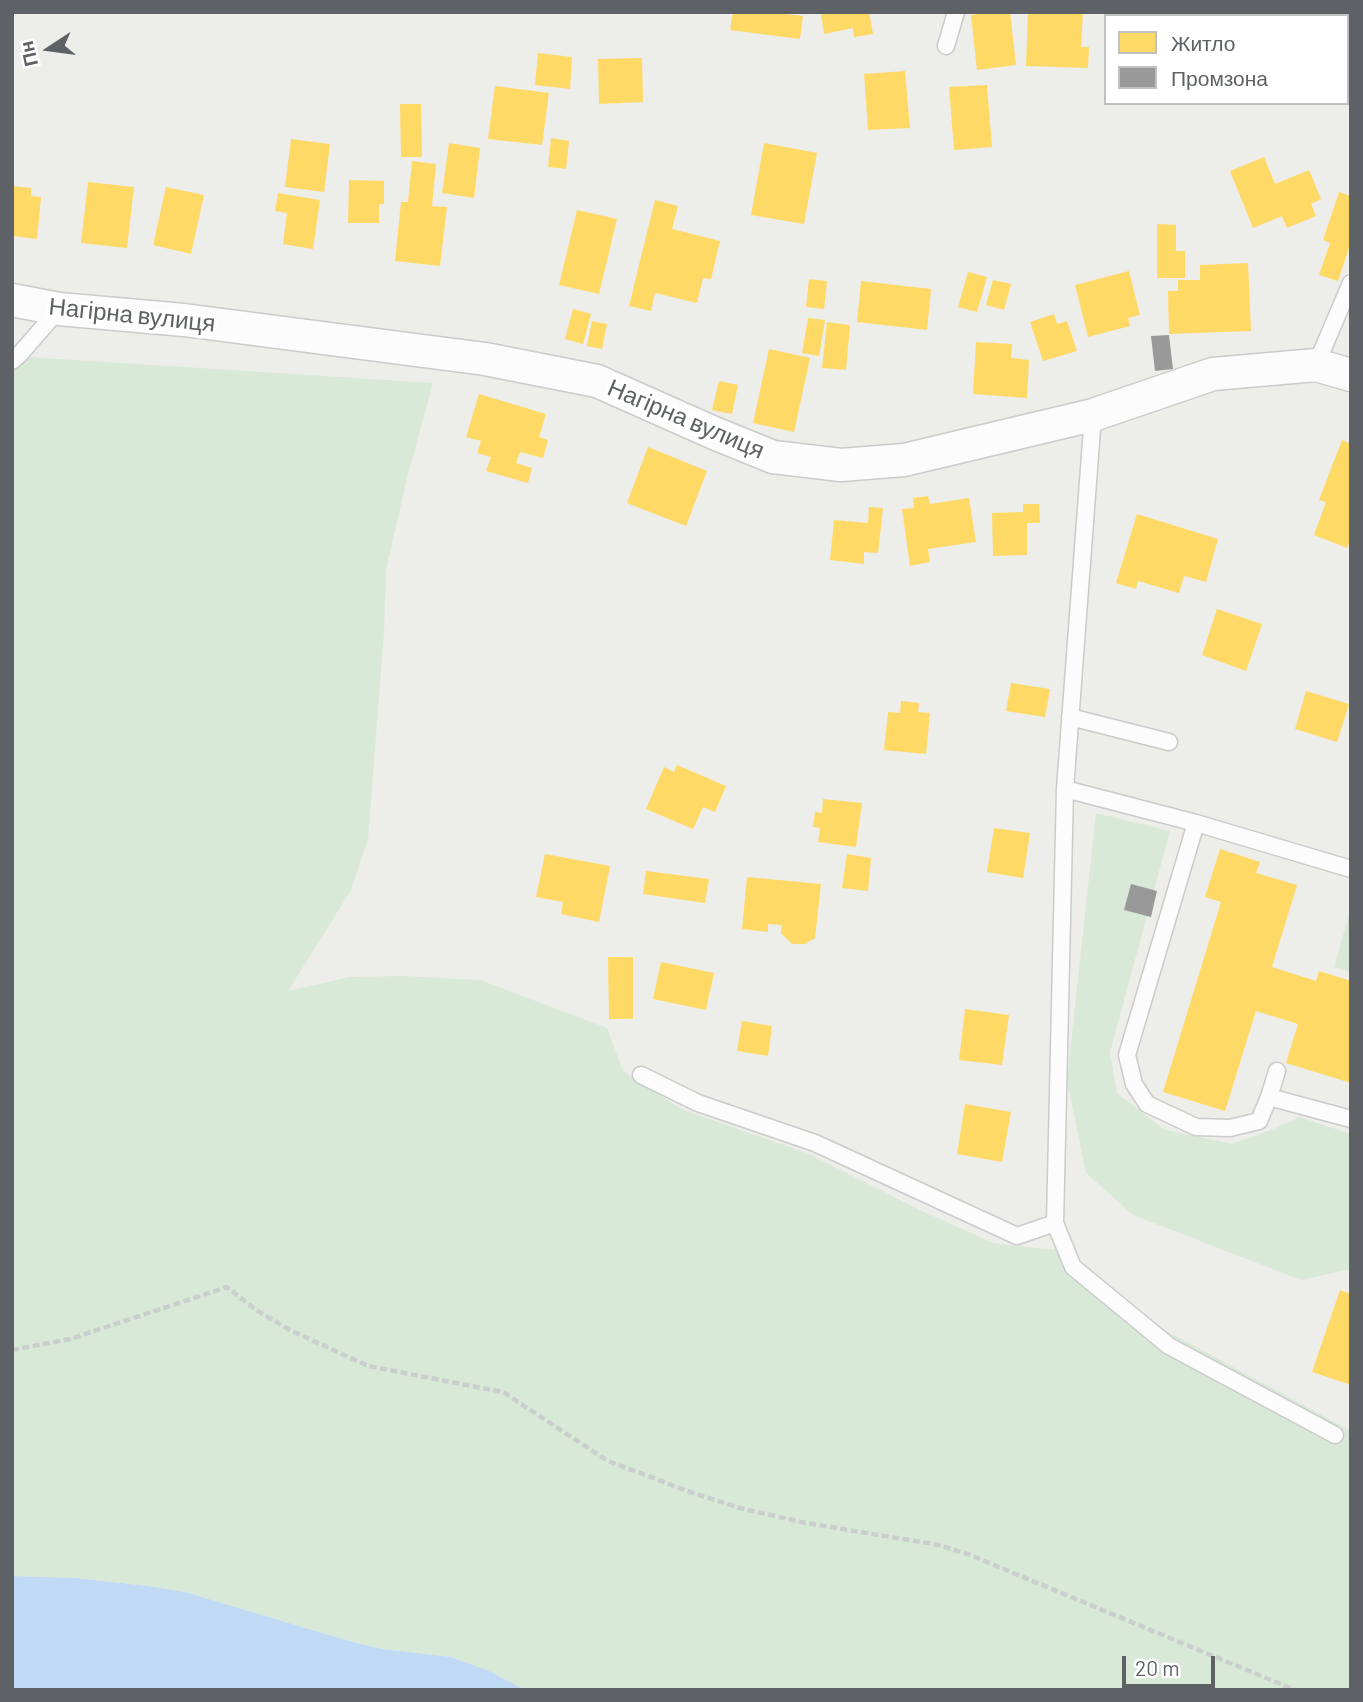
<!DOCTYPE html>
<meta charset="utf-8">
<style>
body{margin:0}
#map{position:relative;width:1363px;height:1702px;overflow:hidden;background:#edede9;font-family:Barlow,sans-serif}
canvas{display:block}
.frame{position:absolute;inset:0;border:14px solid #5e6166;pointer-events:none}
.legend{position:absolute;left:1104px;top:14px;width:245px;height:91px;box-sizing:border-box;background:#fff;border:2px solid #bfc0c2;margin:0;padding:9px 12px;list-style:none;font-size:21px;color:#5e6166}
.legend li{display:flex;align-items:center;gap:14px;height:35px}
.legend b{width:35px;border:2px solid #bfc0c2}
.north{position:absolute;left:14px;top:14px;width:70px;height:70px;-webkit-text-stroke:5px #fff;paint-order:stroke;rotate:257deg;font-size:19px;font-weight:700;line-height:28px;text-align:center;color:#5e6166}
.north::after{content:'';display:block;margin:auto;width:24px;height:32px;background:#5e6166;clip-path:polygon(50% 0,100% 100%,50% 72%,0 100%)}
.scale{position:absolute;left:1122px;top:1656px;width:93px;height:32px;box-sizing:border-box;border:4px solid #5e6166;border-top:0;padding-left:9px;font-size:21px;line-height:24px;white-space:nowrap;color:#5e6166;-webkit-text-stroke:5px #fff;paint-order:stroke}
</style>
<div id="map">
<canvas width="1363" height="1702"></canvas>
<div class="frame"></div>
<ul class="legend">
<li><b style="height:19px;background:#ffd966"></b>Житло</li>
<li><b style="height:19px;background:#999"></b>Промзона</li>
</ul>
<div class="north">Пн</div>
<div class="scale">20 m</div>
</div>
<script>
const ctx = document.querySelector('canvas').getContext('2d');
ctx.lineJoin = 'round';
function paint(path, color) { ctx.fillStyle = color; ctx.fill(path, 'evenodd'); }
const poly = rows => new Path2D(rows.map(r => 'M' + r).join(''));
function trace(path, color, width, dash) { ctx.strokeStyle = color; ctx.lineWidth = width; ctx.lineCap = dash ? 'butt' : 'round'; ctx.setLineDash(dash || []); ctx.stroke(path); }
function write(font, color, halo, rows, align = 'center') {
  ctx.font = font + ' Barlow,sans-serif'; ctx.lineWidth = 7; ctx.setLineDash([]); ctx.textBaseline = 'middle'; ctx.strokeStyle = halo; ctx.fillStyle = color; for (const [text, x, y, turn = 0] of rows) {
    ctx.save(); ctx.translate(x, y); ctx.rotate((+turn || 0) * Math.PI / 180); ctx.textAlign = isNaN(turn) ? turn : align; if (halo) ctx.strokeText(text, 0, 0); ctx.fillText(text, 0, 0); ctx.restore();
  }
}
const green = poly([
 [12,356,433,383,407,478,386,570,384,633,368,839,351,890,288,991,350,977,404,976,480,980,607,1028,623,1071,683,1110,807,1153,924,1212,993,1243,1035,1248,1067,1250,1159,1327,1351,1431,1351,1690,525,1690,489,1671,451,1657,382,1649,349,1641,185,1592,148,1586,76,1578,12,1576],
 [1096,813,1170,831,1110,1052,1117,1093,1165,1130,1232,1144,1276,1128,1299,1117,1351,1134,1351,1269,1301,1280,1133,1215,1086,1173,1067,1080],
 [1349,915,1351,916,1351,972,1334,967]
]);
const water = poly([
 [12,1576,76,1578,148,1586,185,1592,349,1641,382,1649,451,1657,489,1671,525,1690,12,1690]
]);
const homes = poly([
 [733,12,770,12,803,16,800,39,730,30],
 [833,12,869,12,873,34,854,37,853,28,824,34,821,14],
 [993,12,1010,12,1016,65,977,70,971,15],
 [1028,12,1083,12,1081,47,1089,47,1088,68,1026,66],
 [538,53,572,57,570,89,535,85],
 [642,58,643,102,599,104,598,59],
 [905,71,910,128,868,130,864,74],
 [987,85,992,147,954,150,949,87],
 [495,86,549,93,542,145,488,139],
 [400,104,421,104,422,157,401,157],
 [551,138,569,141,566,169,548,167],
 [291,139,330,144,324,192,285,187],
 [449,143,480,148,474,198,442,193],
 [764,143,817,153,804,224,751,215],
 [1264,157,1275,184,1309,170,1321,199,1311,204,1316,216,1287,228,1282,216,1253,228,1230,171],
 [412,161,436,164,432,206,447,207,440,266,395,261,401,202,408,202],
 [349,180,384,181,384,204,379,204,379,223,348,223],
 [88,182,134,187,127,248,81,243],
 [12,186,31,188,31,196,41,197,37,239,12,236],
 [166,187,204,195,191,254,153,245],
 [1339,192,1351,196,1351,242,1338,281,1319,275,1330,243,1323,240],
 [278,193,320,200,313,249,283,244,287,213,275,211],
 [655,200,678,206,672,229,720,241,711,279,703,278,697,303,655,293,651,311,629,306],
 [577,210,617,219,599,294,559,285],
 [1157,224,1176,225,1176,251,1185,251,1185,278,1157,278],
 [1248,263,1251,331,1169,334,1168,291,1178,291,1178,280,1200,280,1200,265],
 [1129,271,1140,315,1128,318,1130,326,1088,337,1075,285],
 [968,272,987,277,977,312,958,307],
 [809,279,827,281,824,309,806,307],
 [993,280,1011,284,1004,310,986,305],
 [861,281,931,289,927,330,857,322],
 [573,309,591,314,583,344,565,339],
 [1054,314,1057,324,1067,321,1077,351,1043,361,1030,322],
 [808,318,825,320,819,356,802,353],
 [592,321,607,324,602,349,587,346],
 [827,322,850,325,846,370,822,368],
 [976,342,1012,344,1011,358,1029,360,1027,398,973,394],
 [769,349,810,358,794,432,753,423],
 [719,381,738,385,732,414,712,410],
 [479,394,546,414,539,437,548,440,543,458,520,452,516,463,532,468,528,483,486,471,491,457,477,453,481,441,466,437],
 [1342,440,1351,444,1351,538,1347,548,1314,535,1326,502,1319,500],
 [648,447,707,471,686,526,627,503],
 [928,496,930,504,969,498,976,542,928,549,930,562,910,566,902,509,914,508,913,498],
 [1023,504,1039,504,1040,523,1027,523,1027,555,993,556,992,513,1023,512],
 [869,507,883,508,878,553,864,552,864,564,830,560,834,520,868,523],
 [1137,514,1218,539,1206,582,1184,576,1179,593,1138,581,1136,589,1116,583],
 [1217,609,1262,624,1246,671,1202,655],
 [1011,683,1050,689,1045,717,1006,711],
 [1306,691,1349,704,1337,742,1295,729],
 [901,701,919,703,918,712,930,713,926,754,884,750,888,712,900,713],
 [677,765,726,786,715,812,703,807,693,829,646,809,664,767,674,772],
 [823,799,862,803,856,847,818,842,820,828,813,827,815,812,822,813],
 [994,828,1030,833,1023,878,987,872],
 [1220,849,1260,862,1256,873,1297,885,1272,967,1316,981,1319,971,1351,981,1351,1083,1286,1063,1298,1024,1256,1011,1225,1111,1163,1092,1221,902,1205,897],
 [545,854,610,866,599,922,561,914,563,902,536,897],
 [847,854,871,858,868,891,842,888],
 [646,871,709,879,705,903,643,894],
 [747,877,821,884,815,938,805,944,792,944,781,933,782,925,768,924,768,932,742,929],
 [608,957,633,957,633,1019,609,1019],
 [661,962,714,973,706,1010,653,999],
 [965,1009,1009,1015,1002,1065,959,1060],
 [742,1021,772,1026,768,1056,737,1051],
 [965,1104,1011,1112,1002,1162,957,1154],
 [1340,1290,1351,1294,1351,1385,1312,1372]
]);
const industry = poly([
 [1169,335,1173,369,1155,371,1151,336],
 [1131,884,1157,891,1151,917,1124,910]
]);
const path = poly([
 [12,1350,70,1339,227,1287,256,1310,288,1329,368,1366,503,1392,608,1461,693,1493,740,1508,801,1522,939,1545,970,1555,1295,1690]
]);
const lane = poly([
 [946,46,956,12],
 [12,361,19,355,59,309],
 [1316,365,1351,283],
 [1093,415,1065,789,1055,1223,1073,1267,1169,1346,1335,1435],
 [1070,717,1169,742],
 [1065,789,1196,823,1351,869],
 [1196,823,1127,1055,1134,1084,1147,1104,1196,1127,1230,1128,1259,1121,1269,1097,1277,1071],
 [641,1075,698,1103,815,1143,1017,1236,1055,1223],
 [1269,1097,1351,1119]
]);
const street = poly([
 [12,300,59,309,184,320,485,359,597,381,714,433,773,457,841,465,904,460,1093,415,1213,374,1316,365,1351,375]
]);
const streetNames = [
 ["Нагірна вулиця",132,315,6],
 ["Нагірна вулиця",686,419,23]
];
paint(green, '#d8e9d7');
paint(water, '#c0d9f4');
paint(homes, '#ffd966');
paint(industry, '#999');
trace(lane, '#cacbca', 19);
trace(street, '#cacbca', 35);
trace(path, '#cacecc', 4.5, [7, 3.5]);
trace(lane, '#fcfcfc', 16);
trace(street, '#fcfcfc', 32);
write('24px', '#5e6166', '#fff', streetNames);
</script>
